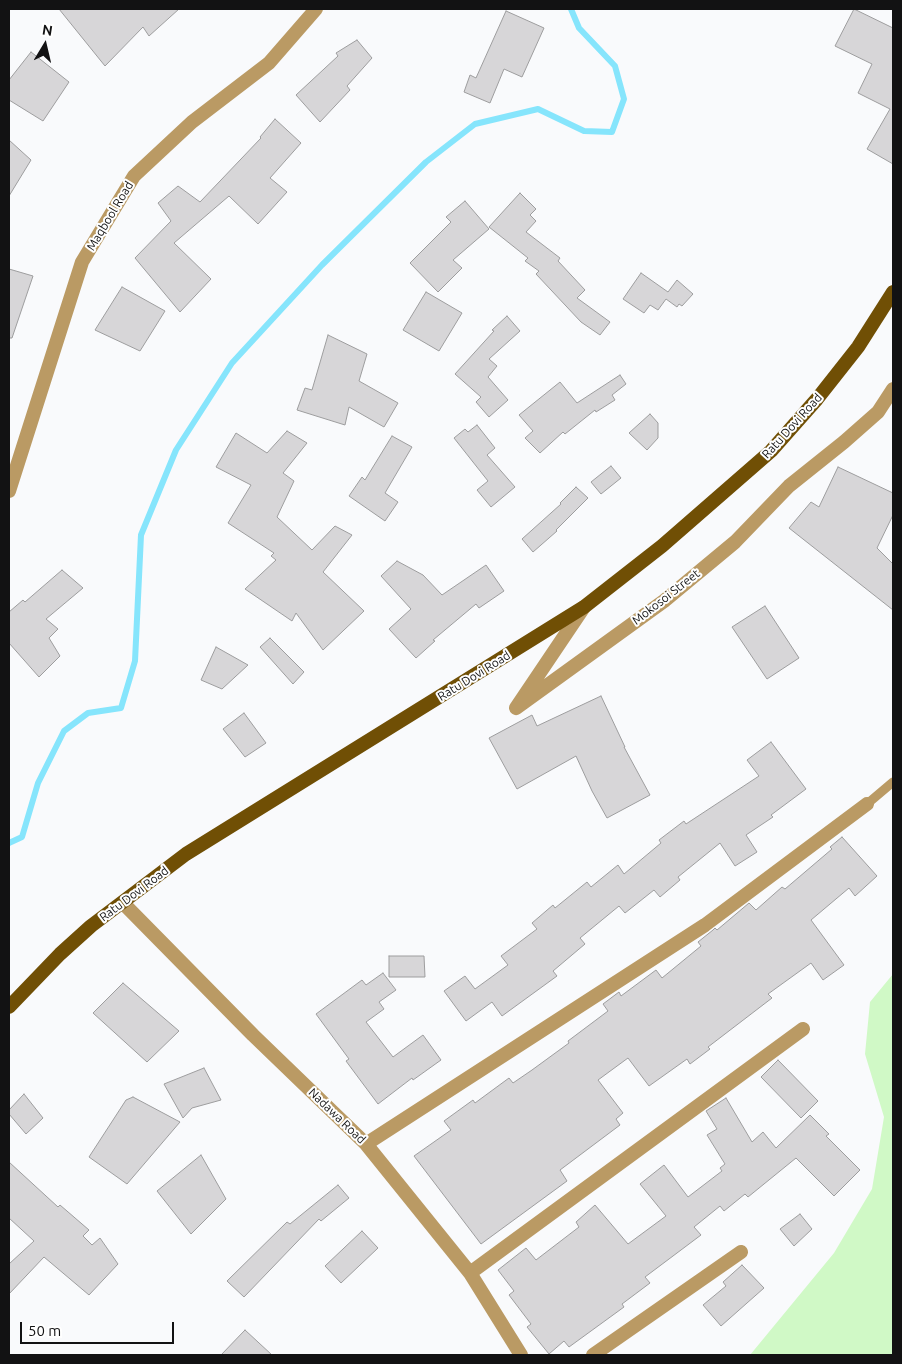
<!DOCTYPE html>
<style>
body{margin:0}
#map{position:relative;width:902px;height:1364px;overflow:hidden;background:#f9fafc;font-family:Ubuntu,sans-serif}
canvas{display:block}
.frame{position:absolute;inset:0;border:10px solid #121213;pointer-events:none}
.north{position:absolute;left:20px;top:20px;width:50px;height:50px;-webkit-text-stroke:4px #fff;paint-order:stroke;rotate:9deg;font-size:14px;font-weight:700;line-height:20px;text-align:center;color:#121213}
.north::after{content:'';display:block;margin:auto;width:18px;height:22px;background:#121213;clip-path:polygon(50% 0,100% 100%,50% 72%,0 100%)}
.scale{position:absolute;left:20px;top:1322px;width:154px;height:22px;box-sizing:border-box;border:2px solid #121213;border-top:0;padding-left:6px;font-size:15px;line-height:18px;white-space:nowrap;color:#121213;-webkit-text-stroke:4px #fff;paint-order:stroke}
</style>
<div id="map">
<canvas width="902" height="1364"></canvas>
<div class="frame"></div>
<div class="north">N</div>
<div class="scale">50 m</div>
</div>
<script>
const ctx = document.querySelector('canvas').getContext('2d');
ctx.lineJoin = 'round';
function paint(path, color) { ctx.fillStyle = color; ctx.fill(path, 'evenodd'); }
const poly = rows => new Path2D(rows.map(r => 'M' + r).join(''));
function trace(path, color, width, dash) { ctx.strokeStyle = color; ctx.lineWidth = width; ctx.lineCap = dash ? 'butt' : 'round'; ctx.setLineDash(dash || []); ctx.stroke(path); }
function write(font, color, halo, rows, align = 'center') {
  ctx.font = font + ' Ubuntu,sans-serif'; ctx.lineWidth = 4; ctx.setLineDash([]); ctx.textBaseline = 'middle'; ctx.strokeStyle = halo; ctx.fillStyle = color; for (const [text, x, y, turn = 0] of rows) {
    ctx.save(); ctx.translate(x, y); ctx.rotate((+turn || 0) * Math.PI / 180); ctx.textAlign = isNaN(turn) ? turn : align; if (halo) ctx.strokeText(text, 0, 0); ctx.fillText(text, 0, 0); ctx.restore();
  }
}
const green = poly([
 [893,974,893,1355,750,1355,834,1253,872,1189,884,1117,865,1054,870,1002]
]);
const stream = poly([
 [9,843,22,837,38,783,64,731,88,713,121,708,135,661,141,535,176,450,232,363,322,265,426,162,475,124,538,109,584,131,612,132,624,99,615,66,579,28,571,9]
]);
const building = poly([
 [59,9,179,9,149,36,143,27,105,66,59,9],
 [854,9,893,28,893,164,867,149,890,109,858,93,872,64,835,46,854,9],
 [506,11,544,28,522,77,504,69,490,103,464,92,470,75,476,78,506,11],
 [357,40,372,58,347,86,350,90,320,122,296,95,338,56,336,53,357,40],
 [31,52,69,82,43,121,9,100,9,80,31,52],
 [275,119,301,143,270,178,287,192,258,224,229,196,174,243,211,279,180,312,135,258,171,221,158,203,178,186,200,202,261,138,260,137,275,119],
 [9,140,31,160,9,196,9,140],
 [520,193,536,209,530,215,536,221,526,232,560,258,558,261,585,290,577,298,610,322,600,335,581,322,536,274,539,271,525,261,528,258,489,227,520,193],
 [465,201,489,229,453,260,462,268,438,292,410,263,451,222,446,217,465,201],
 [9,269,33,276,12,338,9,338,9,269],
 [641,273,668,292,677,280,693,294,682,306,679,304,677,307,666,299,658,310,650,305,644,313,623,299,641,273],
 [122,287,165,311,140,351,95,330,122,287],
 [426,292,462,313,439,351,403,330,426,292],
 [507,316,520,331,489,359,497,366,488,377,508,400,489,417,476,402,481,397,455,374,494,331,492,330,507,316],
 [328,335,367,354,359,381,398,403,384,427,349,407,345,425,297,410,305,388,312,390,328,335],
 [620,375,626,384,612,395,615,400,596,412,595,410,565,434,563,432,540,453,525,438,533,431,519,415,560,382,577,403,620,375],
 [650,414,658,423,658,438,647,450,629,433,650,414],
 [477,425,495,448,487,455,515,487,491,507,477,490,488,481,454,438,465,429,468,432,477,425],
 [287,431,307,443,283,473,294,481,277,517,312,550,335,526,352,535,323,572,364,611,323,650,296,613,292,621,245,589,276,560,271,556,274,553,228,523,251,485,216,467,236,433,267,453,287,431],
 [392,436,412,447,385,493,398,502,385,521,349,496,362,477,365,480,392,436],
 [611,466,621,478,601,494,591,482,611,466],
 [838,467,893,493,893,515,877,548,893,564,893,610,789,528,811,502,819,507,838,467],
 [576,487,588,498,556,530,557,531,533,552,522,539,561,504,560,503,576,487],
 [397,561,423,575,442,595,486,565,504,591,479,608,476,604,433,640,435,641,416,658,389,629,411,609,381,576,397,561],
 [62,570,83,588,46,619,58,629,49,638,60,656,39,677,9,643,9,612,23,600,25,602,62,570],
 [765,606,799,658,767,679,732,627,765,606],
 [270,638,304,672,293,684,260,647,270,638],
 [216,647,248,665,222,689,201,680,216,647],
 [601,696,625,747,624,747,650,795,607,818,592,791,576,756,517,789,489,738,532,715,537,726,601,696],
 [244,713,266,743,245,757,223,729,244,713],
 [771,742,806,789,771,815,773,817,746,835,757,852,735,866,720,843,678,877,680,880,660,897,654,890,625,913,619,906,580,938,585,944,553,971,557,976,502,1016,492,1002,466,1021,444,991,465,976,475,989,508,965,501,956,537,929,532,923,553,905,555,908,587,882,591,887,618,865,624,874,661,843,659,840,684,821,686,824,759,776,747,760,771,742],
 [842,837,877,876,855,896,849,888,811,920,844,965,823,980,811,963,768,994,772,998,708,1047,710,1049,690,1064,687,1059,649,1086,628,1058,598,1080,623,1113,616,1119,620,1125,560,1170,567,1181,481,1244,414,1156,451,1130,444,1121,473,1100,475,1103,509,1078,513,1083,532,1070,569,1043,568,1041,608,1011,603,1004,619,992,621,996,656,970,662,978,701,946,698,942,713,930,715,928,717,930,749,903,756,910,782,887,785,889,832,849,830,847,842,837],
 [389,956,424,956,425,977,389,977,389,956],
 [383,973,396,990,379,1002,384,1009,366,1022,393,1057,423,1035,441,1060,413,1080,412,1078,378,1104,346,1061,349,1059,316,1014,362,980,366,985,383,973],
 [123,983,179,1031,147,1062,93,1013,123,983],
 [778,1060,818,1101,801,1118,761,1077,778,1060],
 [204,1068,221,1100,192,1108,183,1118,164,1084,204,1068],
 [24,1094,43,1118,26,1134,9,1114,9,1110,24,1094],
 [133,1097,180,1122,127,1184,89,1157,126,1100,133,1097],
 [726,1098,752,1142,763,1132,776,1148,810,1115,829,1134,826,1136,860,1170,834,1196,796,1158,748,1197,745,1194,724,1211,720,1206,694,1227,701,1235,645,1277,650,1283,622,1304,624,1307,569,1347,564,1341,549,1354,527,1327,531,1324,509,1295,514,1291,498,1270,526,1248,536,1260,579,1227,576,1222,595,1205,628,1244,666,1216,640,1184,664,1165,688,1197,722,1171,720,1168,725,1164,707,1135,717,1129,706,1111,726,1098],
 [201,1155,226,1199,191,1234,157,1191,201,1155],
 [9,1162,58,1207,60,1205,89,1230,83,1236,92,1245,100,1238,118,1264,89,1295,44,1257,9,1294,9,1264,34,1241,9,1218,9,1162],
 [338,1185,349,1198,321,1221,319,1219,244,1297,227,1281,287,1222,290,1224,338,1185],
 [800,1214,812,1229,794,1246,780,1229,800,1214],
 [362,1231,378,1248,341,1283,325,1266,362,1231],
 [742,1265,764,1288,721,1326,703,1305,726,1286,723,1282,742,1265],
 [245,1330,272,1355,221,1355,245,1330]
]);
const service = poly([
 [867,804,893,782]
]);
const minor = poly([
 [9,491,82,262,134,176,192,122,269,63,316,9],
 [584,607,516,708,664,601,735,542,789,486,844,442,878,412,893,389],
 [123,903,253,1035,366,1144,470,1273,521,1355],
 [366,1144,705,925,867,804],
 [470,1273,803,1029],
 [593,1355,741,1252]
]);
const primary = poly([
 [9,1007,60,954,91,926,186,854,584,607,662,546,771,451,817,399,858,347,893,292]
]);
const streetNames = [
 ["Maqbool Road",110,216,-59],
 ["Ratu Dovi Road",792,426,-48],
 ["Mokosoi Street",666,597,-38],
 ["Ratu Dovi Road",474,676,-32],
 ["Ratu Dovi Road",134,894,-37],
 ["Nadawa Road",337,1116,44]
];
paint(green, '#d0f9c6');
trace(stream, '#86e5fc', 6);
paint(building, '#d7d6d8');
trace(building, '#9d9d9e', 1);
trace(service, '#ba9a64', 9);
trace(minor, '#ba9a64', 14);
trace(primary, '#704f05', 14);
write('12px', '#121213', '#fff', streetNames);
</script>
